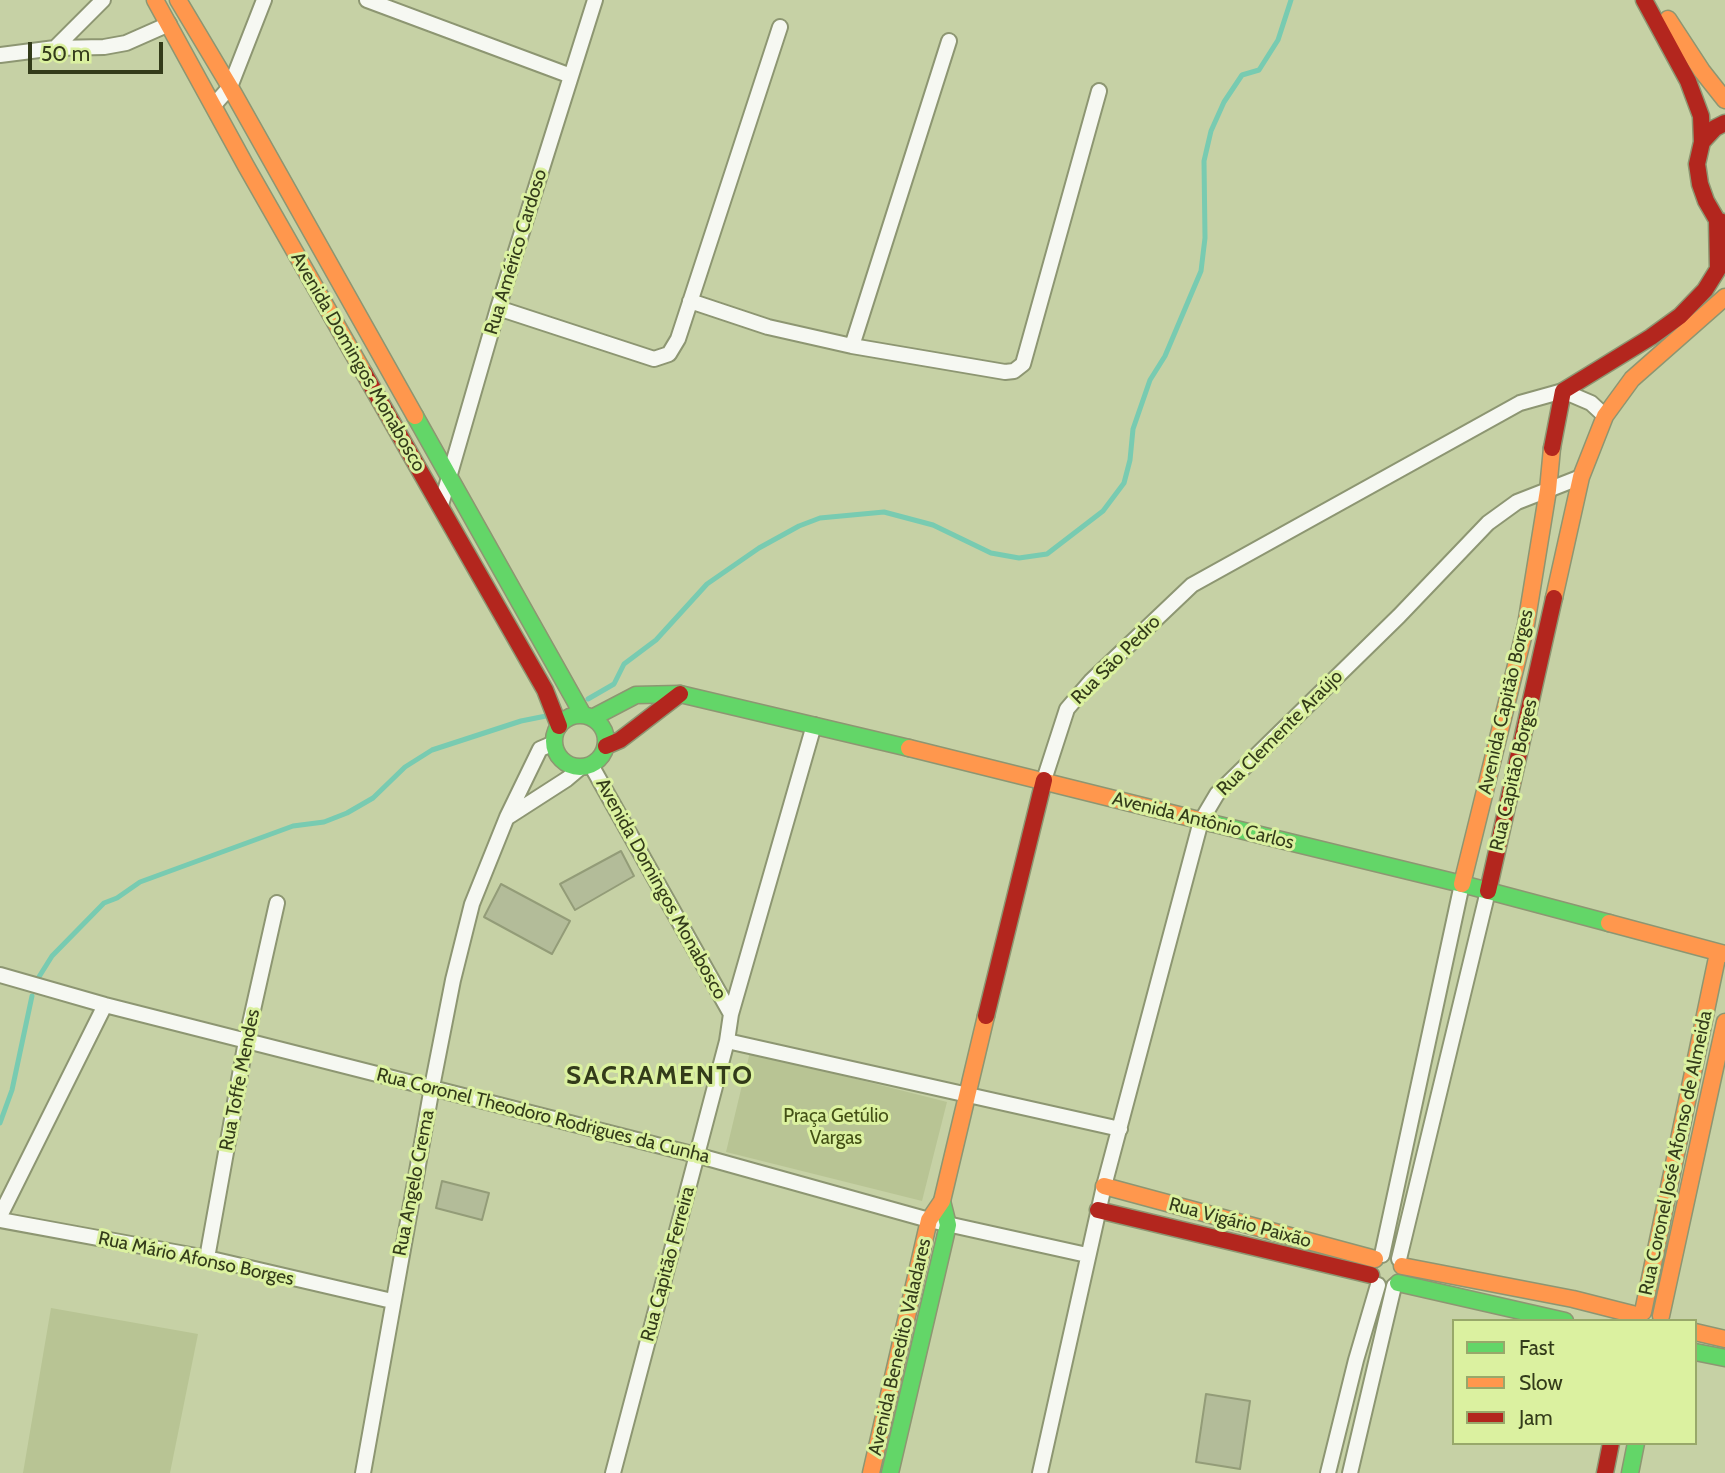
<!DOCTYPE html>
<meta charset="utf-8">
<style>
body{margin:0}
#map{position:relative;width:1725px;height:1473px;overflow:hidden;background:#c6d1a5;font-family:Cabin,sans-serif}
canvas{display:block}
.legend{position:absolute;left:1452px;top:1319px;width:245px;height:126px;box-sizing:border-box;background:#dbf1a0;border:2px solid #98a86a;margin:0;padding:9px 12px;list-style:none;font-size:21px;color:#333b1a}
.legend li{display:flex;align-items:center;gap:14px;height:35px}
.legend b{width:35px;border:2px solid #98a86a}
.scale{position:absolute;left:28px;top:42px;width:135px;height:32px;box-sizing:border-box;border:4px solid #333b1a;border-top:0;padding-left:9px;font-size:21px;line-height:24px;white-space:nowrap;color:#333b1a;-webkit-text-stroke:5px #dbf1a0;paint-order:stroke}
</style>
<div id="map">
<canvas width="1725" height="1473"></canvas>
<ul class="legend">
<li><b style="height:9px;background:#63d668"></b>Fast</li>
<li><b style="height:9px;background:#ff974d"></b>Slow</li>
<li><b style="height:9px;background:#b3261e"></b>Jam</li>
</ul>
<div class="scale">50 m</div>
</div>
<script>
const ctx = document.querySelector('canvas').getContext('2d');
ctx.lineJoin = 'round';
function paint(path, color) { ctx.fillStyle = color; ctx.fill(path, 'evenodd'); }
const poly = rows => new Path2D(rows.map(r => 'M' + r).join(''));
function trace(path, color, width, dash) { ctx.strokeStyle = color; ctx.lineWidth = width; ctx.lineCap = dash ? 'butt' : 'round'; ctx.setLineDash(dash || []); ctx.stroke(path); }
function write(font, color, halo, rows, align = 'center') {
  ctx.font = font + ' Cabin,sans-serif'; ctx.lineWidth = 6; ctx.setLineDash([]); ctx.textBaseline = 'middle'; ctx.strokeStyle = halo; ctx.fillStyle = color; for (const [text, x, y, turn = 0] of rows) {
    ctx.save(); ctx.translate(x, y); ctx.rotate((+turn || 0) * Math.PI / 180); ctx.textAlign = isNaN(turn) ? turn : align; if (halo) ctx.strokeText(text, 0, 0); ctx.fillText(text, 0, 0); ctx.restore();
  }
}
const green = poly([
 [750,1052,947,1102,922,1201,726,1152],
 [51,1308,198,1334,170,1473,23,1473]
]);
const stream = poly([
 [588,699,614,684,624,664,656,640,707,584,759,548,799,526,820,518,884,512,933,525,991,553,1019,558,1047,554,1103,511,1124,483,1130,460,1133,429,1150,380,1165,356,1201,271,1205,238,1204,161,1211,131,1224,102,1242,75,1259,70,1278,40,1291,0],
 [37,980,52,956,104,903,117,898,140,882,293,826,324,822,347,813,373,798,405,767,432,750,521,721,546,716],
 [0,1123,12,1090,32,996]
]);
const building = poly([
 [621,851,634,876,575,910,560,884,621,851],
 [501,884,570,921,552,954,484,917,501,884],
 [442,1181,489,1193,482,1220,436,1208,442,1181],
 [1206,1394,1250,1401,1240,1469,1196,1462,1206,1394]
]);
const street = poly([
 [367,0,571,76],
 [55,48,103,0],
 [0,55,55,48,104,47,126,43,169,24],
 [214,105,230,87,264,0],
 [690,301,768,327,852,346,1005,372,1014,371,1023,364,1099,91],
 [498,308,654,359,669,354,678,339,780,27],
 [852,346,949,41],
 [441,505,498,308,595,0],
 [591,765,731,1014],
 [1044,780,1067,709,1091,681,1192,585,1520,403,1563,391,1591,403,1605,416],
 [508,817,567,779,580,768],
 [0,975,105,1005,696,1155,929,1220,1087,1255],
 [727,1041,1120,1129],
 [0,1216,105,1005],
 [0,1220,207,1258,392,1301],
 [1382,1255,1462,884],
 [207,1258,246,1041,277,903],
 [1399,1259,1488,891],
 [363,1473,432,1087,453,980,472,904,507,817,540,749,554,743],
 [613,1473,727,1041,731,1014,814,725],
 [1040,1473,1104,1186,1201,821,1217,794,1399,616,1488,523,1517,502,1581,477],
 [1328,1473,1356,1360,1378,1285],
 [1350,1473,1394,1286]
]);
const fast = poly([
 [415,416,583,715],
 '554 741a26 26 0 1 1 52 0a26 26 0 1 1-52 0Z',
 [592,718,636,695,680,694,909,748],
 [1211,823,1462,884,1609,923],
 [1398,1283,1565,1321],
 [1695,1352,1725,1358],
 [890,1473,948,1225,942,1201],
 [1630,1473,1636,1443]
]);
const slow = poly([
 [155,0,246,166,364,373],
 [178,0,230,87,415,416],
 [1668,19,1702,71,1725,100],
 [1554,598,1581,477,1605,416,1632,379,1725,297],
 [909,748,1211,823],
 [1462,884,1526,625,1548,490,1552,448],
 [1609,923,1725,954],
 [1104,1186,1375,1259],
 [1402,1266,1573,1299,1636,1315],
 [1643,1312,1718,953],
 [1661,1316,1725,1022],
 [1695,1332,1725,1339],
 [871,1473,929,1220,942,1201,986,1016]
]);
const jam = poly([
 [1644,0,1688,81,1701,116,1702,142],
 [1725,123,1715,128,1702,142,1697,164,1700,184,1706,201,1717,220,1725,223],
 [364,373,545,690,559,726],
 [1552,448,1563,391,1651,337,1680,316,1705,290,1718,269,1717,220],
 [606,746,620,740,680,694],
 [1488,891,1554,598],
 [986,1016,1044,780],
 [1098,1210,1371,1275],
 [1605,1473,1611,1443]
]);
const streetNames = [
 ["Rua Américo Cardoso",516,252,-73],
 ["Avenida Domingos Monabosco",358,362,60],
 ["Rua São Pedro",1116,660,-45],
 ["Avenida Capitão Borges",1506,702,-77],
 ["Rua Clemente Araújo",1280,733,-45],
 ["Rua Capitão Borges",1514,775,-77],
 ["Avenida Antônio Carlos",1203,821,14],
 ["Avenida Domingos Monabosco",661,889,61],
 ["Rua Toffe Mendes",240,1080,-79],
 ["Rua Coronel Theodoro Rodrigues da Cunha",543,1116,14],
 ["Rua Coronel José Afonso de Almeida",1676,1153,-78],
 ["Rua Angelo Crema",414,1183,-79],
 ["Rua Vigário Paixão",1240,1223,15],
 ["Rua Mário Afonso Borges",196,1259,12],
 ["Rua Capitão Ferreira",668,1264,-75],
 ["Avenida Benedito Valadares",900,1347,-77]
];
const parkNames = [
 ["Praça Getúlio",836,1116],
 ["Vargas",836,1138]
];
const districtNames = [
 ["SACRAMENTO",660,1076]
];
paint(green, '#b8c494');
trace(stream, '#78cbb1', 5);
paint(building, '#b3bc99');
trace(building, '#939c78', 2);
trace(street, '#8d9672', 18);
trace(fast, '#8d9672', 19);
trace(slow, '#8d9672', 19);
trace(jam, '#8d9672', 19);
trace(street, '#f6f8f2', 14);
trace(fast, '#63d668', 16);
trace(slow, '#ff974d', 16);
trace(jam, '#b3261e', 16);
write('19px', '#333b1a', '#dbf1a0', streetNames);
write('19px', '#435015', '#dbf1a0', parkNames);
ctx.letterSpacing = '2px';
write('bold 26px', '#333b1a', '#dbf1a0', districtNames);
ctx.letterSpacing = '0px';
</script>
